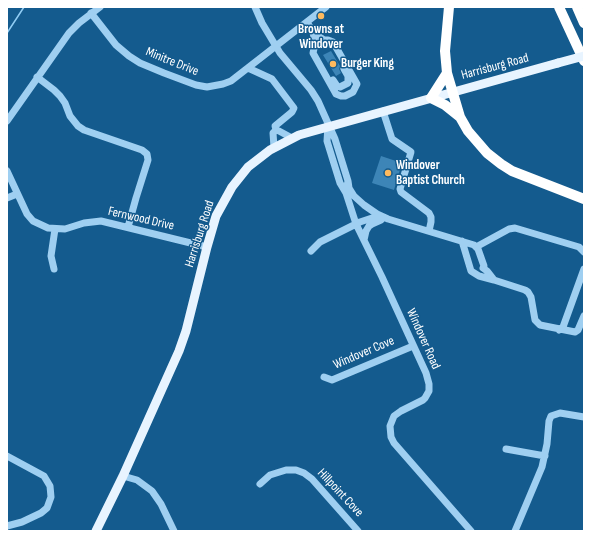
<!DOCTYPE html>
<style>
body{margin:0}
#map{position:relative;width:591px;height:538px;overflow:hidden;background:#145b8e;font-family:"Sofia Sans Condensed",sans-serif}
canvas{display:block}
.frame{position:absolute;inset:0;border:8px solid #fff;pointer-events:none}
</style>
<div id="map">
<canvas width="591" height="538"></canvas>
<div class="frame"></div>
</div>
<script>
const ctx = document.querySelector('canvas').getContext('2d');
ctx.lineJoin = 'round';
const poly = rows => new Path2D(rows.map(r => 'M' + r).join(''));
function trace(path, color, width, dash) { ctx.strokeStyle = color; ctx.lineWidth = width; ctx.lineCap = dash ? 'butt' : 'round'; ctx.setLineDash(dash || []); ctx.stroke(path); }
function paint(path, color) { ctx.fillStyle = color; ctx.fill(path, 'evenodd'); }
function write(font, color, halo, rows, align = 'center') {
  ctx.font = font + ' "Sofia Sans Condensed",sans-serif'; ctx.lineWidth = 3; ctx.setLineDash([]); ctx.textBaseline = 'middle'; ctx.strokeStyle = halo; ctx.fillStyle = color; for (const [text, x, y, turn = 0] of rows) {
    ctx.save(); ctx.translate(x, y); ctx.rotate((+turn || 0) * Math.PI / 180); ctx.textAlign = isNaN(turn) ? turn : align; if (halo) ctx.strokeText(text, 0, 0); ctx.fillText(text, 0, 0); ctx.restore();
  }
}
const stream = poly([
 [7,33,24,7]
]);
const building = poly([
 [331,51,340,66,339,69,341,73,336,76,323,55],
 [381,156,402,163,394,190,372,183]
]);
const minor = poly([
 [255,7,262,23,280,53,311,90,318,101,335,139,348,181,347,186],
 [91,13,116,45,129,56,140,63,164,73,196,85,207,87,223,84,231,81,326,7],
 [307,22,313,32,324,40,328,40,333,42,357,84,353,92,345,96,341,96,336,94,313,53,315,44,313,32],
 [248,68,272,79,294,108,292,112,275,126,276,130],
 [37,77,54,90,60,96,65,103,70,116,78,126,84,130,142,150,147,154,148,160,136,198,128,227],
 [333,80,337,86,340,87,348,83,348,76,344,69],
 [383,111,392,139,411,152,400,189,401,192,429,213,431,217,431,222,429,231],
 [7,121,69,33,79,23,100,7],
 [328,126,327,141,340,183,346,193,356,224,382,277,426,373,429,384,429,391,425,398,423,400,401,411,394,416,390,426,391,437,394,443,471,531],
 [274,147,273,133,276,130,279,131,292,138],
 [7,171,27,214,33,221,48,228,65,229,84,223,101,221,207,247],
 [348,181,349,188,354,196,364,205,377,214,388,219,474,245,478,249,484,266,483,268,487,271,494,280,525,290,528,292,531,297,535,320,540,325,575,332,578,330,584,316],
 [7,198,17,194],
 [364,240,366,231,369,226,372,224,381,220],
 [462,241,471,271,479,276,494,280],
 [476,247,509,229,515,228,579,247,584,252],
 [311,251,320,242,360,222,372,218,383,218],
 [54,269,51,256,55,229],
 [559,330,563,327,584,269],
 [324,377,332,380,413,346],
 [506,449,545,456],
 [7,456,44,476,50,486,51,497,47,508,41,513,22,522,7,526],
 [123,476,137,480,152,491,161,504,174,531],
 [260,484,270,475,286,470,296,470,304,473,312,479,358,531],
 [515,531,542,467,547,444,549,421,551,416,560,413,584,417]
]);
const major = poly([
 [96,531,123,476,179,351,186,331,207,247,216,216,232,187,248,167,270,150,299,135,558,63]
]);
const highway = poly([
 [449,7,445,51,447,73,460,117,468,131,487,153,501,164,512,171,584,199],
 [559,7,584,61],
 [577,7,584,23],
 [447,73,431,98,445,105,460,117]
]);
const majorBridge = poly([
 [558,63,584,56]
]);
const markers = [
 [321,16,4,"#ffba5e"],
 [333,64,4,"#ffba5e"],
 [388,173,4,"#ffba5e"]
];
const poiNames = [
 ["Browns at",321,30,"center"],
 ["Windover",321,45,"center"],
 ["Burger King",341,64],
 ["Windover",396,166],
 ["Baptist Church",396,181]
];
const streetNames = [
 ["Minitre Drive",172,62,22],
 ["Harrisburg Road",495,67,-15],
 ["Fernwood Drive",141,219,13],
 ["Harrisburg Road",200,234,-72],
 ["Windover Road",423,339,66],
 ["Windover Cove",364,353,-23],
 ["Hillpoint Cove",340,493,47]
];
trace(stream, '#91cdf4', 1.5);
paint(building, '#3d85b7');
trace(minor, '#9fcff1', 7);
trace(major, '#e8f4ff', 9);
trace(highway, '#fff', 10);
trace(majorBridge, '#e8f4ff', 9);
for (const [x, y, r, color] of markers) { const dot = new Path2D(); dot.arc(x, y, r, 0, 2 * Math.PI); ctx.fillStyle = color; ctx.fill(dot); trace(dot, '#145b8e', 1.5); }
write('bold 13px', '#fff', '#145b8e', poiNames, 'left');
write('13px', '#fff', '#145b8e', streetNames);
</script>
